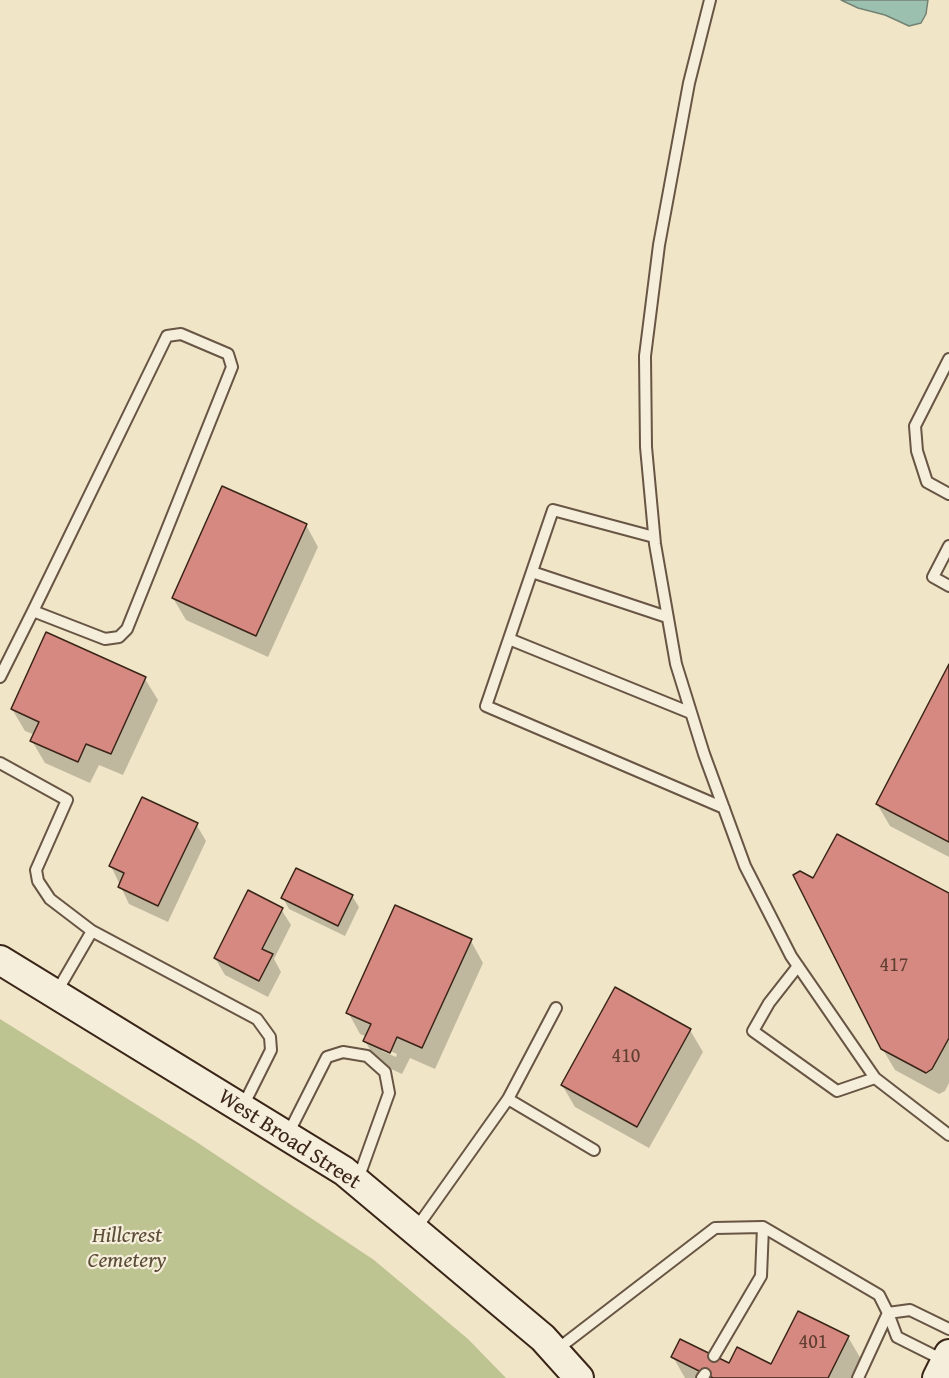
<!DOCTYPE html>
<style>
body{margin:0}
canvas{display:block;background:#f0e5c7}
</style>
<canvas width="949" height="1378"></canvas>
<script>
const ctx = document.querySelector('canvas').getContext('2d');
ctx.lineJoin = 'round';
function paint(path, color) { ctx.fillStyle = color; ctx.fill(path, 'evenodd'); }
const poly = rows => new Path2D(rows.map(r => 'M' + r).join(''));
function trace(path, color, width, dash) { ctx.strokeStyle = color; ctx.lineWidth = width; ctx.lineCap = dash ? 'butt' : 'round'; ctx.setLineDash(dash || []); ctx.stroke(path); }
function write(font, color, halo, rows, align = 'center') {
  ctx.font = font + ' "Gentium Book Plus",serif'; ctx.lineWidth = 4.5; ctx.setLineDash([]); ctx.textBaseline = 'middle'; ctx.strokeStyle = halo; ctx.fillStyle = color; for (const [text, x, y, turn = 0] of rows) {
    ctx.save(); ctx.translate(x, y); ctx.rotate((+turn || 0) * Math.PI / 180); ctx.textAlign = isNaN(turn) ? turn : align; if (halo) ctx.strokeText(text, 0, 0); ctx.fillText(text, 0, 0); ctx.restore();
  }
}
const green = poly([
 [0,1019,195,1141,374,1260,468,1339,506,1378,0,1378]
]);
const water = poly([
 [841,0,928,0,926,14,921,23,909,26,885,15,858,8,841,0]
]);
const shadow = poly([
 [306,525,318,547,268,657,186,620,173,598],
 [949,667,949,857,890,826,877,804],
 [145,679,158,700,123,775,99,765,90,783,45,763,32,741,35,735,25,731,12,709],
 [196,824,206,841,168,922,129,904,111,866],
 [814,880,949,895,949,1083,945,1091,939,1094,895,1070,882,1048],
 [352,896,359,907,345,936,289,909,283,898],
 [281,909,291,925,274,959,281,972,268,997,225,975,215,958],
 [471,941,483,963,435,1069,410,1058,402,1074,378,1063,365,1041,367,1037,360,1034,348,1012],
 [382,1047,397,1054,396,1057,382,1051],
 [690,1030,703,1052,649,1148,575,1107,562,1085],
 [848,1337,861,1359,851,1378,685,1378,673,1357,730,1365,772,1366]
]);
const building = poly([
 [222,486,307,524,256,636,172,598,222,486],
 [46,632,146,677,111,754,86,744,78,762,30,741,39,722,11,709,46,632],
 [949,664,949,842,876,804,949,664],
 [142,797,198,823,158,906,118,887,124,873,109,866,142,797],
 [837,834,949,893,949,1038,932,1069,926,1073,881,1049,793,875,800,871,813,878,837,834],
 [296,868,353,895,338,926,281,898,296,868],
 [248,890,283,908,262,949,273,954,259,981,214,958,248,890],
 [395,905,472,939,422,1048,397,1037,390,1053,363,1041,371,1024,346,1013,395,905],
 [615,987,691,1029,637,1127,561,1085,615,987],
 [798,1311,849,1336,828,1378,713,1378,671,1357,680,1339,729,1363,737,1347,771,1364,798,1311]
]);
const lane = poly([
 [710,0,689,83,659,245,645,356,646,447,655,544,676,664,704,754,745,866,791,956,875,1078,949,1135],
 [949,359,915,426,917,451,927,482,949,494],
 [654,537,553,510,486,706,724,808],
 [949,546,933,577,949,586],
 [532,572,667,617],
 [509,639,691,713],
 [0,677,33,611,167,336,181,334,228,354,232,367,127,629,119,637,105,639,33,611],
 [0,763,67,800,36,870,38,881,50,899,92,931],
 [798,966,769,1003,753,1031,837,1091,875,1078],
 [56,993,92,931,257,1019,270,1037,271,1050,242,1108],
 [508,1099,594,1150],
 [288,1134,327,1057,343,1052,367,1056,385,1072,389,1093,357,1182],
 [415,1230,508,1099,556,1008],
 [555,1351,715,1228,763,1227,879,1295,888,1313,858,1378],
 [714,1356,761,1276,763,1227],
 [945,1361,897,1337,888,1313,910,1310,949,1329],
 [702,1378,705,1374]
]);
const secondary = poly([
 [0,960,344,1171,543,1338,579,1378],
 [937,1378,949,1354]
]);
const numberNames = [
 ["417",894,966],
 ["410",626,1057],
 ["401",813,1343]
];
const streetNames = [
 ["West Broad Street",289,1140,33]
];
const parkNames = [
 ["Hillcrest",127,1236],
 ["Cemetery",127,1261]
];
paint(green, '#bec392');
paint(water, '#9bc0b0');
trace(water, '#748273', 1.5);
paint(shadow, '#0003');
paint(building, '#d58981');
trace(building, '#3a2518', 1.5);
trace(lane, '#685544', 14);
trace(secondary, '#3a2518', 32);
trace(lane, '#f5eedb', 10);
trace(secondary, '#f5eedb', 28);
write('20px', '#613e32', null, numberNames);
write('22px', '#3a2518', '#f5eedb', streetNames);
write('italic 22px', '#5b4c36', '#f5eedb', parkNames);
</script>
